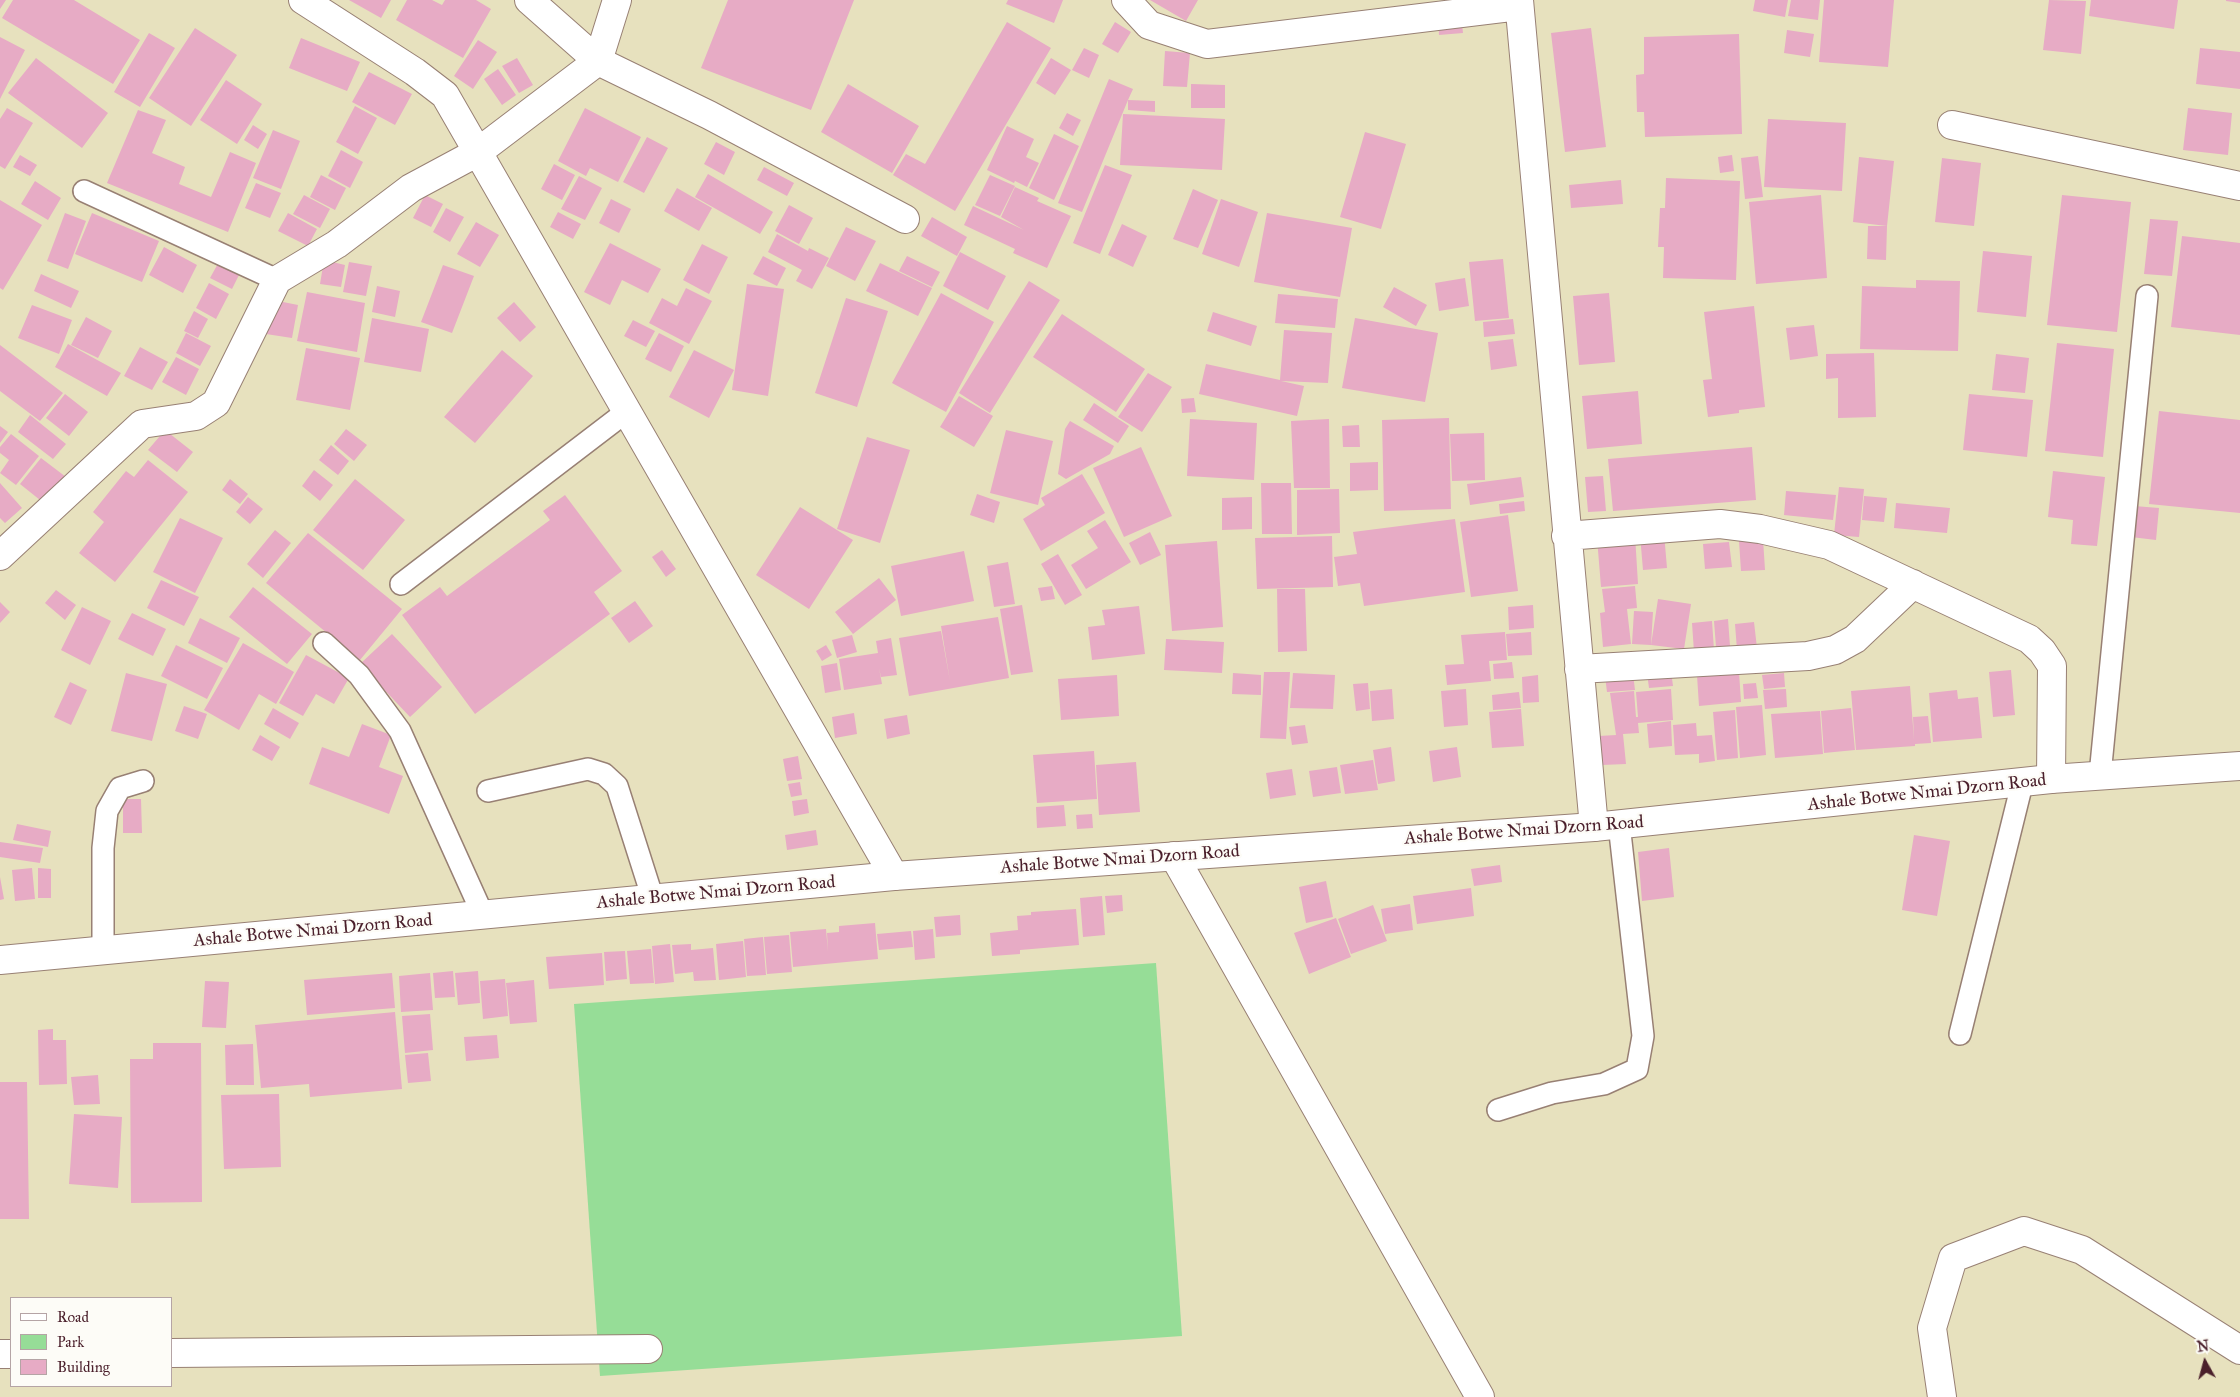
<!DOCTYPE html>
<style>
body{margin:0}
#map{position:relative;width:2240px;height:1397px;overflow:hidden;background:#e7e1be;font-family:"IM FELL Great Primer",serif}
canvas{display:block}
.legend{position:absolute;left:10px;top:1297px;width:162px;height:90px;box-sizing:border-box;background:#fdfcf7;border:1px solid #b5a4a5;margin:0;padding:6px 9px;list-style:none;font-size:15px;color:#4a1f2b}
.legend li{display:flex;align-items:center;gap:10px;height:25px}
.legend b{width:25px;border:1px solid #b5a4a5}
.north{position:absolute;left:2180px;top:1337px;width:50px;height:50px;-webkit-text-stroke:4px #fdfcf7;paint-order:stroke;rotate:353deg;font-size:14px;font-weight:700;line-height:20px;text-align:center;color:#4a1f2b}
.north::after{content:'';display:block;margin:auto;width:18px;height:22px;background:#4a1f2b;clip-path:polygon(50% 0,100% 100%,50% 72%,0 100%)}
</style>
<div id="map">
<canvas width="2240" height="1397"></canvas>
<ul class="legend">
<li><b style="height:6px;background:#fff"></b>Road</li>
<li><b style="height:14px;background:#96dd97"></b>Park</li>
<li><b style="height:14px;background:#e7abc5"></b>Building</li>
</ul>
<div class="north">N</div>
</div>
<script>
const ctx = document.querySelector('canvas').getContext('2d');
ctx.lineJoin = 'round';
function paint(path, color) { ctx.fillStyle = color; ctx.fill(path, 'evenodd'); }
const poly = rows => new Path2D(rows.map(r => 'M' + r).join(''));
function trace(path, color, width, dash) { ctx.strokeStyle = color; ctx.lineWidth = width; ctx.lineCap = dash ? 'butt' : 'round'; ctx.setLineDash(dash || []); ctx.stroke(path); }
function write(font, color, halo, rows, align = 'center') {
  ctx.font = font + ' "IM FELL Great Primer",serif'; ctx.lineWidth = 4.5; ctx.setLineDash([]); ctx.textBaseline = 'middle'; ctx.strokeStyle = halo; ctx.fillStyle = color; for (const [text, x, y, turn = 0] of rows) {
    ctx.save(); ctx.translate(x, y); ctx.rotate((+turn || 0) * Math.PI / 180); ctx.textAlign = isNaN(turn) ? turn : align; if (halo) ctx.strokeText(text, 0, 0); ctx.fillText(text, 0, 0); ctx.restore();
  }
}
const green = poly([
 [1156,963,1182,1336,600,1376,574,1004]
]);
const building = poly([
 [0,0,6,0,0,9],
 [13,0,74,0,140,40,113,84,2,18],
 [349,0,391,0,381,18],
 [407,0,432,0,442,5,445,0,476,0,491,9,463,58,396,20],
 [728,0,854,0,811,110,701,68],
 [1008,0,1063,0,1054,23,1006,4],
 [1150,0,1198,0,1186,21],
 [1755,0,1788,0,1785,17,1753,11],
 [1791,0,1820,0,1818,20,1788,16],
 [1824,0,1894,0,1888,67,1819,62],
 [2049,0,2086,1,2081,54,2043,50],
 [2091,0,2178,0,2174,29,2089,16],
 [2226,0,2240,0,2240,3,2226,1],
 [1461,16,1463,33,1439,35,1438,18],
 [1007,22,1051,48,955,211,893,175,906,154,925,164],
 [1115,22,1131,32,1118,53,1102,44],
 [195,28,237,55,191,126,149,98],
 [1591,28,1606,147,1565,152,1551,33],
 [1787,30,1814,34,1810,57,1784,53],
 [149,33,175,48,140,107,114,92],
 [1739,34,1742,134,1645,137,1644,112,1637,112,1636,75,1644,74,1644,37],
 [0,37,25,50,0,99],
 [301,38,360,62,347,91,289,68],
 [478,40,497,52,473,89,454,76],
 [1084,48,1099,55,1089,78,1072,70],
 [2200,48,2240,52,2240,89,2196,84],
 [1165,51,1190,53,1187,87,1163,86],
 [36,58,108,113,82,148,8,93],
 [517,58,533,85,519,93,502,66],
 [1051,58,1071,70,1055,95,1036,83],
 [498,69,516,95,502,105,484,79],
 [369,72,412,94,395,125,352,102],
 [1109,79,1133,89,1128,100,1155,101,1155,112,1128,110,1128,100,1082,212,1058,203],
 [226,80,262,104,237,144,200,120],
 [848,84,919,126,892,173,821,132],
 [1191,84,1225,85,1225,108,1191,108],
 [355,106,377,118,358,154,336,142],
 [7,108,33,123,5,169,0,166,0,119],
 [585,108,641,137,618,182,590,168,586,176,558,161],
 [2188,108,2232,113,2228,155,2183,150],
 [138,110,166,120,152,153,185,167,179,184,211,197,230,152,256,163,228,232,107,183],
 [1067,113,1081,120,1073,136,1059,128],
 [1123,114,1225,119,1222,170,1120,165],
 [1768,119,1846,123,1842,191,1764,187],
 [253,125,267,134,258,149,244,140],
 [1007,126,1034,139,1026,157,1039,163,1027,187,1015,181,1014,183,987,170],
 [273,130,300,141,281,189,253,178],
 [1365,132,1406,144,1381,229,1340,217],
 [1054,134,1079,146,1054,200,1029,188],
 [647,137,668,148,644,193,623,182],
 [716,142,735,152,724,175,704,164],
 [341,150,363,162,350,188,328,176],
 [20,155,37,165,30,176,13,167],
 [1732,155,1734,171,1720,173,1718,157],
 [1758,156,1763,197,1745,199,1741,158],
 [1859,157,1894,161,1887,226,1853,222],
 [1942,158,1981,163,1974,226,1935,222],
 [554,164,575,175,562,200,541,189],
 [1105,165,1132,175,1100,254,1073,243],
 [764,167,794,183,787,196,757,180],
 [708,174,773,212,760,234,695,197],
 [321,175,346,188,335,210,310,197],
 [990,175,1015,186,1000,216,975,205],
 [579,176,602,188,585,220,561,209],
 [1666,178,1740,181,1736,280,1663,278,1664,247,1658,247,1660,208,1665,208],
 [1621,180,1623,204,1571,208,1569,185],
 [35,181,61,198,48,220,21,204],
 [256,183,281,193,270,218,245,208],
 [1015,187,1039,198,1037,201,1071,216,1047,268,1013,253,1015,249,964,225,973,206,1024,230,1001,217],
 [677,188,712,208,699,231,664,211],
 [1193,189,1218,200,1198,248,1173,239],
 [304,195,330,209,320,228,293,214],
 [425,195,443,204,431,227,413,218],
 [1821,195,1827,278,1756,284,1749,202],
 [2062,195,2131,202,2117,332,2047,325],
 [611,199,631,209,619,233,599,223],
 [1221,199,1258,212,1239,267,1202,254],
 [0,200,42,225,3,290,0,288],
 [789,205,813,218,799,244,775,231],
 [446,208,464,217,450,242,433,232],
 [558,212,581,224,573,239,550,227],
 [65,213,86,221,68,269,47,261],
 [92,213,159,241,142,282,75,254],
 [288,213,317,229,308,246,278,231],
 [1267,213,1352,228,1340,297,1254,282],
 [932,217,967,237,957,256,921,236],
 [2150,219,2178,221,2172,276,2144,274],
 [476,222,499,235,480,267,457,254],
 [1122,224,1147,236,1133,267,1108,255],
 [1868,226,1887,226,1886,260,1867,259],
 [846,227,876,241,855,281,826,266],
 [777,234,808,251,809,248,829,258,812,289,796,281,802,270,768,252],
 [2182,236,2240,243,2240,335,2171,327],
 [610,243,661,269,648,293,622,280,610,305,584,292],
 [702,244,728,257,709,294,683,280],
 [164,247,197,265,183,293,149,275],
 [1983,251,2032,256,2026,317,1977,312],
 [960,252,1006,276,988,310,943,286],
 [763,256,786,268,777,286,753,274],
 [907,256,940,272,932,287,899,271],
 [1503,259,1509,318,1475,321,1469,262],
 [220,260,241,271,232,289,210,278],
 [324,260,345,265,341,287,320,284],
 [349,262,372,266,366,296,343,292],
 [880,263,932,288,918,316,866,291],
 [443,265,474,276,452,333,421,322],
 [41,274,79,291,71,308,34,291],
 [1465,278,1469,306,1439,311,1435,283],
 [1916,280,1960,281,1958,351,1860,349,1862,286,1916,288],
 [1029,281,1060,300,990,413,959,393],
 [209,283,229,294,216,319,196,308],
 [747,284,784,289,768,396,732,390],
 [377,286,400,291,395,317,372,312],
 [1394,287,1427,305,1416,326,1383,307],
 [686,288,712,301,689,344,649,323,662,298,677,306],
 [307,292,365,303,357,352,297,341],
 [941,293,994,322,946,412,892,383],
 [1609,293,1615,362,1579,365,1573,296],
 [1278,294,1338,299,1335,328,1275,323],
 [846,298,888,311,857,407,815,393],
 [273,300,298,305,292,338,266,334],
 [514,302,536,327,520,342,497,318],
 [32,305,72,320,59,354,18,338],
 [1754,306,1765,407,1739,410,1739,413,1708,417,1703,380,1712,379,1704,312],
 [194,311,208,319,198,338,184,331],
 [1213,312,1257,326,1251,346,1207,331],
 [1062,314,1145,369,1116,412,1033,357],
 [86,317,112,331,98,358,71,345],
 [372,318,429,329,421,372,364,362],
 [1355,318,1438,333,1425,402,1342,388],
 [1513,319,1515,334,1484,337,1483,322],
 [633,320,655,331,646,347,624,336],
 [1814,325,1818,356,1790,360,1786,328],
 [1284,330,1332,333,1328,383,1281,381,1304,386,1297,416,1199,394,1206,364,1280,380],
 [186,333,211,346,200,366,176,353],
 [659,333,684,346,671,372,645,359],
 [1513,339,1517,366,1491,370,1488,342],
 [2057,343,2114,349,2103,457,2045,451],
 [68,344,121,373,107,396,55,367],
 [0,345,63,393,40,421,0,391],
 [140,347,168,362,152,390,124,376],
 [306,348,360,358,350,410,296,400],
 [502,350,533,376,475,443,444,417],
 [694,350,734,370,709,418,669,397],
 [1874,353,1876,417,1838,418,1838,378,1826,379,1826,354],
 [1996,354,2029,358,2025,393,1992,390],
 [176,357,199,369,186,395,162,382],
 [1148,373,1172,387,1142,432,1118,417],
 [1638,391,1642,444,1587,449,1582,396],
 [65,394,88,412,69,436,46,418],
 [1969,394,2033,400,2027,457,1963,450],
 [959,396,993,416,974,447,940,427],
 [1194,398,1196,412,1182,413,1181,399],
 [1094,403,1129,426,1118,443,1083,420],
 [2159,411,2240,420,2240,513,2149,504],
 [30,415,66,444,53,459,18,432],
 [1449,418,1451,509,1384,511,1382,420],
 [1190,419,1257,423,1254,480,1187,476],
 [1329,419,1330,488,1294,488,1291,421],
 [1070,421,1114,446,1110,454,1066,479,1058,474,1065,429],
 [1359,425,1360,447,1343,447,1342,426],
 [0,426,8,432,0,443],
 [346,429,367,445,354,461,334,444],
 [165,430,193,452,177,472,148,450],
 [1006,430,1053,441,1038,505,990,493],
 [1484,433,1485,480,1452,481,1450,434],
 [11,434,39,456,16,485,0,473,9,460,0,453,0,447],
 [867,437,910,450,880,543,837,529],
 [331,445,349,461,338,475,319,460],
 [1141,447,1172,516,1124,537,1093,468],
 [1752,447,1756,500,1613,511,1608,459],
 [41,458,66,477,45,504,20,484],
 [148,460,188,492,115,582,79,553,104,522,93,512,126,471,134,477],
 [1378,462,1378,490,1350,491,1350,463],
 [314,470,333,485,320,501,302,486],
 [2053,471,2105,477,2097,546,2071,544,2073,520,2048,517],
 [1082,474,1105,513,1041,551,1023,519,1045,505,1041,498],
 [1603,476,1606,511,1588,512,1585,477],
 [1521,477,1524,497,1470,505,1467,484],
 [230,479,248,494,240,504,222,490],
 [355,479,405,520,363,570,313,530],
 [0,483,22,508,5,523,0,518],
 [1261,483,1291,483,1292,534,1262,534],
 [1839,487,1864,489,1859,537,1834,535],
 [1339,489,1340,533,1297,535,1297,490],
 [1786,491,1836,495,1833,520,1784,515],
 [977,494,1000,502,994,523,970,515],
 [565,495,622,571,594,592,610,614,475,714,402,615,440,587,447,596,550,520,543,511],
 [1864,496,1887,498,1884,522,1862,520],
 [248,497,263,509,250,524,236,512],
 [1252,497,1252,529,1222,530,1222,498],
 [1524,501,1525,511,1500,514,1499,504],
 [1896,503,1950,508,1947,533,1894,528],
 [2134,506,2159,508,2156,540,2131,537],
 [800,507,853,540,809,609,756,575],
 [1508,515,1518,591,1471,597,1460,522],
 [180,518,223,538,195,593,153,572],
 [1455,519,1465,592,1364,606,1360,583,1338,586,1334,557,1357,554,1353,532],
 [1105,520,1131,562,1086,589,1071,565,1098,548,1087,531],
 [275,530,291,543,263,578,247,564],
 [1150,532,1161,555,1140,565,1129,543],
 [308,533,402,609,360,660,266,583],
 [1664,533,1667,568,1643,570,1640,535],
 [1635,535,1638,584,1601,587,1597,538],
 [1332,536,1333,587,1257,589,1255,538],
 [1763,539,1765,570,1741,571,1739,541],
 [1217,541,1223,627,1172,631,1165,545],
 [1729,542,1732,567,1705,569,1703,544],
 [662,550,676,569,666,577,652,557],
 [964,551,974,601,901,616,891,566],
 [1058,554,1082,595,1065,605,1041,564],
 [1008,562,1015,604,994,607,987,566],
 [879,578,896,600,853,634,835,612],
 [161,580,199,597,184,626,147,608],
 [1052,586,1055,599,1041,601,1038,588],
 [1635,586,1637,608,1627,609,1631,644,1603,647,1600,613,1605,612,1602,589],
 [253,587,312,634,287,664,229,617],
 [1277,589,1305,589,1307,651,1278,652],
 [56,590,76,605,65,620,45,603],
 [1658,599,1691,604,1684,649,1651,645],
 [635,601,653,626,629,643,611,618],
 [0,602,10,612,0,623],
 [1022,605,1033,672,1011,675,1000,609],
 [1533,605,1534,628,1509,630,1508,607],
 [1139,606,1145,654,1092,660,1088,627,1105,625,1102,610],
 [82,607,111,621,90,665,61,650],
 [1634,611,1653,612,1651,645,1632,644],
 [132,613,166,629,153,656,118,639],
 [998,617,1009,678,909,696,899,638,941,631,950,681,941,626],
 [200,618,240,638,227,663,188,643],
 [1728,619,1730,646,1716,647,1714,621],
 [1712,621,1714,650,1694,652,1692,623],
 [1754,622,1757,648,1737,650,1735,624],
 [1505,632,1507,660,1489,661,1491,681,1447,685,1445,665,1464,664,1461,635],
 [1531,632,1532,655,1508,656,1506,634],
 [392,634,442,687,410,717,360,664],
 [852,635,857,652,837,658,832,640],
 [891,638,897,675,881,677,879,668,882,684,844,690,839,659,878,653,876,641],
 [1166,639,1224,642,1222,673,1164,670],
 [243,643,294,672,276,704,259,694,239,730,204,710],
 [176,645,223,668,207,699,161,676],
 [826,645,832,655,822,661,816,651],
 [306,655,349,678,334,704,316,694,303,716,279,703],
 [1512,662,1514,678,1494,679,1493,664],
 [837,663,841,690,825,693,821,666],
 [2011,670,2015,715,1993,717,1989,672],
 [1671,671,1673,686,1649,688,1647,673],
 [1264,672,1290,672,1286,739,1260,738],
 [1739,672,1741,702,1699,706,1697,675],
 [126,673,167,684,152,741,111,731],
 [1233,673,1261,675,1261,695,1232,694],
 [1293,673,1335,675,1333,709,1290,708],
 [1784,673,1785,687,1764,689,1762,675],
 [1633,674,1635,690,1607,692,1605,676],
 [1117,675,1119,716,1061,720,1058,679],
 [1538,675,1539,702,1523,703,1522,677],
 [70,682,87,690,71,725,54,717],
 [1368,683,1370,709,1356,711,1353,684],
 [1756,683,1758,698,1744,699,1743,684],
 [1910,686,1914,740,1913,717,1928,716,1931,743,1915,744,1915,746,1856,750,1851,691],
 [1392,689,1394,719,1372,721,1370,691],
 [1466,689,1468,725,1444,727,1441,691],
 [1671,689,1673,720,1638,723,1639,733,1623,734,1626,764,1602,765,1599,736,1616,735,1610,693,1634,691,1636,717,1638,717,1636,692],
 [1786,689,1787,707,1765,709,1763,690],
 [1957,690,1958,699,1978,697,1982,738,1933,742,1929,693],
 [1519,692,1521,708,1493,710,1492,695],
 [1762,705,1766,755,1740,758,1736,707],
 [184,706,207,714,198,739,175,731],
 [273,708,299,723,290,739,264,724],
 [1851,708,1855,750,1824,753,1821,711],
 [1521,709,1524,746,1492,748,1489,712],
 [1735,710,1738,758,1717,760,1713,712],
 [1820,711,1823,754,1775,758,1771,714],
 [854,713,857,734,835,738,832,717],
 [907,715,910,734,887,739,884,719],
 [1671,721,1672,746,1649,748,1647,724],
 [1696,723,1697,736,1712,735,1715,761,1699,763,1699,754,1675,755,1673,725],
 [362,724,391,735,379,767,403,776,389,814,309,784,322,747,349,757],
 [1305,725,1308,743,1292,745,1289,727],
 [260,735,280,747,272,761,252,750],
 [1391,747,1395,781,1378,784,1373,750],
 [1457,747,1461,777,1433,782,1429,751],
 [1094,751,1097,799,1037,803,1033,755],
 [798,756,802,779,787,781,783,759],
 [1373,760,1378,790,1345,794,1340,765],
 [1136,762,1140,812,1099,815,1096,765],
 [1337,767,1341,793,1313,797,1309,771],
 [1292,769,1296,795,1270,799,1266,773],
 [800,782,802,795,791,797,788,784],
 [123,799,141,799,142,833,123,833],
 [807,799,809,813,794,816,792,801],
 [1064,805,1066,826,1037,828,1036,807],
 [1092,814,1093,828,1077,829,1076,815],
 [17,824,51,831,48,847,13,840],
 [816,830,818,845,787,850,785,835],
 [1914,835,1950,841,1937,916,1902,910],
 [0,842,43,848,40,863,0,857],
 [1669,848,1674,897,1642,901,1638,852],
 [1500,865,1502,882,1474,886,1471,869],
 [32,868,35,899,15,901,12,870],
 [38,868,51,869,51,898,38,898],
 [0,877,4,899,0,900],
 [1326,881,1333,917,1306,923,1299,887],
 [1471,888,1474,916,1417,924,1413,896],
 [1122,895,1123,911,1107,913,1105,896],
 [1102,896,1105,935,1083,937,1080,898],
 [1410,904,1413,930,1385,934,1381,909],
 [1373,905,1387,941,1351,954,1338,919],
 [1076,909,1079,945,1020,950,1020,954,992,956,990,933,1018,930,1017,916,1031,915,1031,912],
 [960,915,961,935,936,937,934,917],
 [1336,918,1351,957,1309,974,1294,933],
 [875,923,878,959,793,967,790,932,826,929,828,952,827,933,839,932,839,926],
 [933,929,935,958,915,960,913,931],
 [911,931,913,947,879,950,877,934],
 [789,935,792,972,767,974,764,937],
 [763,937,766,975,747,976,744,939],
 [743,941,746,977,719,980,716,944],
 [670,944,674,982,655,984,652,946],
 [691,944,691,950,713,948,716,980,694,981,693,972,675,974,672,945],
 [651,949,654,983,630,984,627,951],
 [625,951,627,979,606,981,604,952],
 [602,953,604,985,549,989,546,957],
 [453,971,455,997,435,998,433,973],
 [478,971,480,1003,458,1005,455,973],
 [392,973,395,1008,307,1015,304,980],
 [430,973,433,1010,401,1012,399,976],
 [505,979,508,1016,483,1019,480,981],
 [534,980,537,1022,510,1024,506,983],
 [205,981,229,982,226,1028,202,1027],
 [395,1012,402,1089,310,1097,309,1084,261,1088,255,1025],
 [430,1014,433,1050,405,1053,402,1016],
 [53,1029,53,1040,66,1040,67,1084,39,1085,38,1030],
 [497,1035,499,1058,466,1061,464,1037],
 [153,1043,201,1043,202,1202,131,1203,130,1059,153,1059],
 [253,1044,254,1085,226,1085,225,1045],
 [428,1053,431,1081,408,1083,405,1055],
 [98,1075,100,1104,74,1105,71,1077],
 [0,1082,27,1082,29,1219,0,1219],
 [279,1094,281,1167,224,1169,221,1095],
 [74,1114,122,1117,118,1188,69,1184]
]);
const lane = poly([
 [84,191,277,280],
 [401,584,626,412],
 [324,643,359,675,400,731,483,915],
 [2100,775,2147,296],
 [488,791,588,769,604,774,617,786,653,899],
 [103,950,103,848,107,811,120,788,143,781],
 [1960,1034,2022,784],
 [1498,1110,1552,1093,1604,1084,1637,1069,1643,1036,1619,824]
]);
const street = poly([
 [303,0,415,72,445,95,894,876],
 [529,0,598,61,709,115,905,219],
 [1126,0,1149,25,1207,44,1519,6],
 [1519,0,1594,827],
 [1952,125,2240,186],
 [1566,536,1720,524,1760,529,1829,545,2029,639,2042,651,2052,666,2051,779],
 [0,556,142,424,196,416,216,403,277,280,337,244,411,188,478,152,598,61,617,0],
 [1579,669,1808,656,1835,650,1855,639,1913,584],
 [1174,856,1480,1397],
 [171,1353,648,1349],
 [0,1354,11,1354],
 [1942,1397,1932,1328,1953,1258,2024,1231,2082,1250,2240,1350]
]);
const secondary = poly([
 [0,960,894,876,1594,827,2051,779,2240,766]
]);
const streetNames = [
 ["Ashale Botwe Nmai Dzorn Road",1927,793,-6],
 ["Ashale Botwe Nmai Dzorn Road",1524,831,-4],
 ["Ashale Botwe Nmai Dzorn Road",1120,860,-4],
 ["Ashale Botwe Nmai Dzorn Road",716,893,-5],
 ["Ashale Botwe Nmai Dzorn Road",313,931,-5]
];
paint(green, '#96dd97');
paint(building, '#e7abc5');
trace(lane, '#988074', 24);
trace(street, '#988074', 30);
trace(secondary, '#988074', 30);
trace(lane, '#fff', 21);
trace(street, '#fff', 28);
trace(secondary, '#fff', 28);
write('18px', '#4a1f2b', '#fdfcf7', streetNames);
</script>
